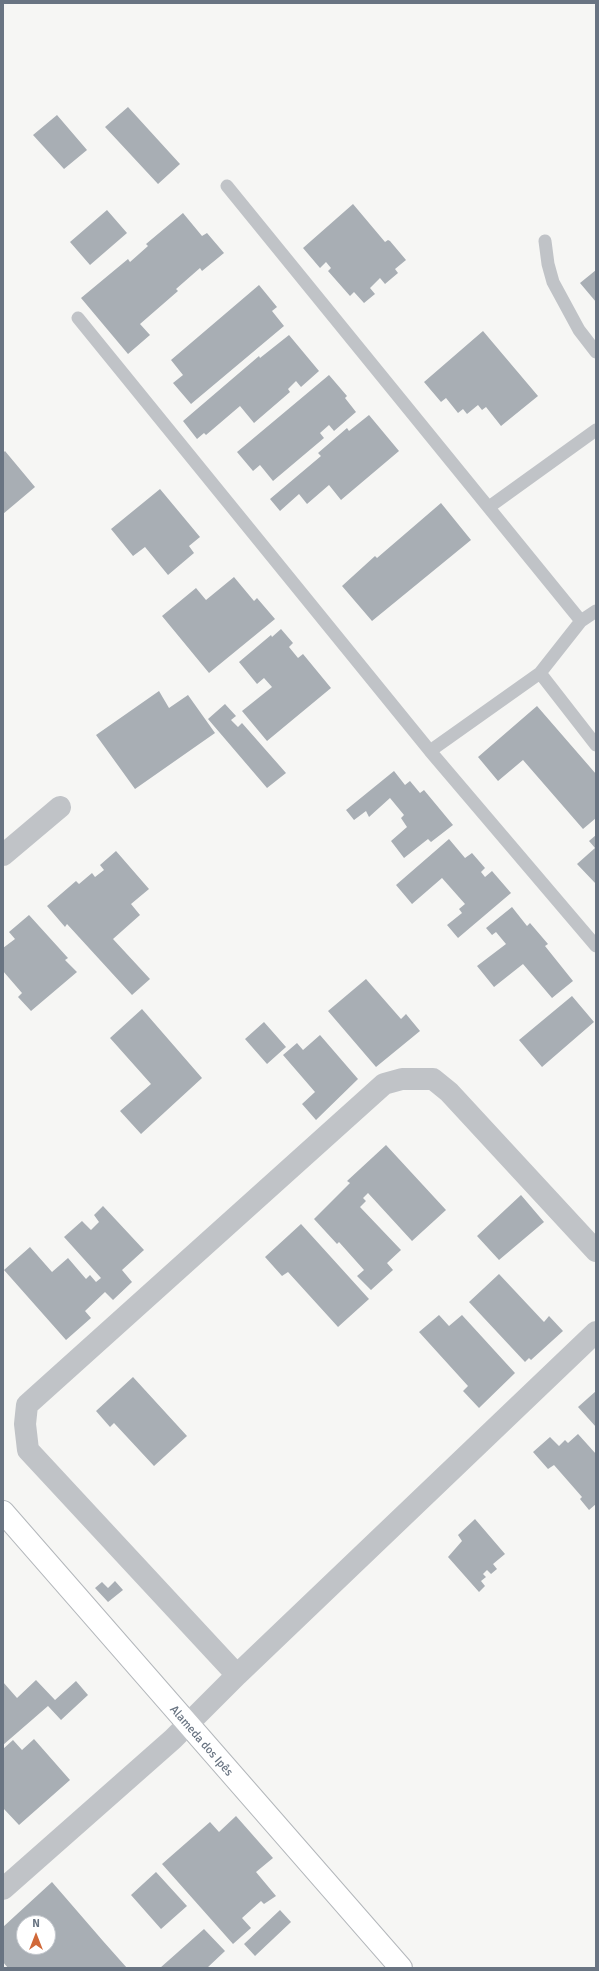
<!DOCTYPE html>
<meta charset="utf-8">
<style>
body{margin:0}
#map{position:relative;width:599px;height:1971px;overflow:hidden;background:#f6f6f4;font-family:Signika,sans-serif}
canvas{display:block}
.frame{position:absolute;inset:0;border:4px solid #697482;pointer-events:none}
.north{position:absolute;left:16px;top:1915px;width:40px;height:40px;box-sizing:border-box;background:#fff;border:1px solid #c3c7cd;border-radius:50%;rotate:0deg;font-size:11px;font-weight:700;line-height:16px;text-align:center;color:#697482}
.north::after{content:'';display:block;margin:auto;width:14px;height:18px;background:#d16939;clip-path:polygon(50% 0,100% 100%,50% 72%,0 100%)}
</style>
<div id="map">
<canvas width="599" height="1971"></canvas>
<div class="frame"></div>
<div class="north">N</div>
</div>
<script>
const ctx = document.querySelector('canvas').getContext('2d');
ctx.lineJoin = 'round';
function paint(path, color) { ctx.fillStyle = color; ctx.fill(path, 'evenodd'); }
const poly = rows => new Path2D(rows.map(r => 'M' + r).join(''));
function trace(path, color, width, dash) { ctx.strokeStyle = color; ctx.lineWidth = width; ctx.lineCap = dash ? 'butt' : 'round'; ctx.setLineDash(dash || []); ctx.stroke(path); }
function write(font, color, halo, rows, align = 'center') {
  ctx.font = font + ' Signika,sans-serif'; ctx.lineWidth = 4; ctx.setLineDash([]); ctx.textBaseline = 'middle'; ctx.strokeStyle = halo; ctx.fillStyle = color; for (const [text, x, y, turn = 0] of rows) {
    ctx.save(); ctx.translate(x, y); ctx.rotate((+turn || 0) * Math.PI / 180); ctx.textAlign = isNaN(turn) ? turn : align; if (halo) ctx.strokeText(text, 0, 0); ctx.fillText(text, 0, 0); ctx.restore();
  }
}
const building = poly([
 [128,107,180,164,158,184,105,127],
 [57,115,87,150,64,169,33,135],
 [353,204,385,242,388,240,390,241,406,260,395,269,398,273,385,284,380,278,370,288,375,294,364,303,354,292,350,296,328,271,331,268,326,262,320,268,303,248],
 [107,210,127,233,90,265,70,242],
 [183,213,202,236,207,233,224,253,202,271,200,268,176,289,178,291,140,324,150,335,128,354,81,298,128,259,130,262,148,246,146,244],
 [596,270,596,302,580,283],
 [259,285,277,307,272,311,284,326,191,404,173,383,183,375,171,360],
 [483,331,538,396,501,426,486,407,482,410,478,405,467,414,463,409,458,413,446,398,441,402,424,382],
 [289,335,319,371,301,387,296,381,288,389,290,392,254,423,240,406,206,435,204,433,197,439,183,421,252,362,259,356,260,358],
 [329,375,347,396,345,398,356,412,334,431,329,425,320,433,324,438,273,481,260,465,253,471,237,452],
 [369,415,399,451,341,500,329,485,307,504,299,494,280,511,270,499,321,456,318,453,347,428,349,431],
 [5,451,35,487,3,514,3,453],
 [160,489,200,537,189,546,194,553,168,575,145,547,133,556,111,529],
 [441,503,471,540,372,621,342,586,375,556,377,558],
 [234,577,254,601,257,598,275,619,209,673,162,616,196,588,206,600],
 [281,629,293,643,289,647,298,658,303,654,331,688,267,741,242,711,272,687,264,678,257,684,239,662,271,635,272,637],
 [159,691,169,708,188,695,215,733,135,789,96,735],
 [225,704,236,716,231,720,238,727,242,723,286,773,267,788,208,719],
 [537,706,596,774,596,818,583,829,523,760,498,781,478,757],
 [394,771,405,785,410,781,420,793,424,790,453,825,431,842,428,839,404,858,391,841,407,827,401,818,404,815,390,798,369,817,366,811,354,820,346,810],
 [596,835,596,884,577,864,595,848,589,841],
 [449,839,465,858,472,853,485,868,481,872,485,877,492,871,511,893,458,938,447,925,462,913,459,909,465,904,442,878,412,904,396,885],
 [116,851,149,889,131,904,140,915,113,939,150,979,132,995,67,924,65,927,47,906,76,881,79,884,92,873,95,877,104,870,100,865],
 [512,907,527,926,530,923,548,944,545,946,573,981,552,998,523,964,494,987,477,966,506,944,496,932,492,935,486,928],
 [29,915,68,958,65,960,77,972,31,1011,18,997,22,993,3,971,3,948,15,939,9,932],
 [366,979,401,1019,406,1014,420,1031,376,1067,328,1011],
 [572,996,594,1022,542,1067,519,1040],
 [142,1009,202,1078,141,1134,120,1111,151,1084,110,1038],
 [264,1022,286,1047,267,1064,245,1039],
 [320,1035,358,1079,316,1120,302,1104,315,1092,283,1055,297,1043,303,1050],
 [386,1145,446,1210,412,1241,368,1193,363,1198,366,1201,360,1207,401,1250,387,1263,393,1270,371,1290,357,1276,364,1270,339,1242,337,1244,314,1219,350,1183,347,1181],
 [521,1195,544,1222,499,1260,477,1236],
 [103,1206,144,1250,122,1270,132,1282,113,1300,105,1292,85,1311,91,1318,66,1340,4,1270,30,1247,52,1272,68,1258,86,1279,90,1275,96,1282,101,1278,64,1237,82,1221,91,1230,99,1222,94,1215],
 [301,1224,369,1299,338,1327,288,1272,282,1276,265,1257],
 [499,1274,544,1322,549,1316,563,1331,531,1360,529,1358,525,1362,469,1302],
 [439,1315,449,1326,462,1315,515,1373,479,1408,463,1391,468,1386,419,1332],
 [133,1377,187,1436,154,1466,114,1423,110,1427,96,1411],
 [596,1391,596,1427,578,1407],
 [578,1434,596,1454,596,1504,589,1510,580,1499,582,1497,554,1465,548,1469,533,1452,550,1437,559,1446,565,1440,568,1443],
 [475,1519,505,1554,493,1564,497,1569,491,1574,487,1570,483,1574,486,1577,481,1581,485,1586,479,1592,448,1557,462,1541,458,1535],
 [115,1581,123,1590,108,1602,95,1588,102,1582,108,1588],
 [36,1680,55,1700,76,1681,88,1695,61,1720,48,1706,3,1745,3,1682,17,1698],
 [34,1739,70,1780,19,1825,3,1808,3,1749,13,1740,22,1750],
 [236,1816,273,1858,256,1872,276,1896,264,1904,261,1901,242,1918,251,1928,233,1944,162,1864,210,1822,219,1832],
 [156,1872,187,1906,161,1929,131,1895],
 [52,1882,103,1941,127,1968,8,1968,3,1962,3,1927],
 [24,1923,48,1923,48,1947,24,1947],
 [280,1910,291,1922,255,1956,244,1944],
 [204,1929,225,1951,207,1968,160,1968]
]);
const lane = poly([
 [227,186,581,621],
 [545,241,548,264,553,282,579,330,596,352],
 [78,318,430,751,596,946],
 [489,507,596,430],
 [540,673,596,745],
 [430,751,540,673,581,621,596,611]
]);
const street = poly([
 [3,855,60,807],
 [237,1675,28,1450,25,1424,27,1405,384,1084,402,1079,433,1079,449,1092,596,1251],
 [3,1889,173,1739,237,1675,596,1332]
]);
const secondary = poly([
 [3,1512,401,1968]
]);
const streetNames = [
 ["Alameda dos Ipês",201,1741,49]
];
paint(building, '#a8aeb4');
trace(secondary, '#b3b7bb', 24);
trace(lane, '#c0c3c7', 13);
trace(street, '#c0c3c7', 22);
trace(secondary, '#fff', 22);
write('12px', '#697482', '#fff', streetNames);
</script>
